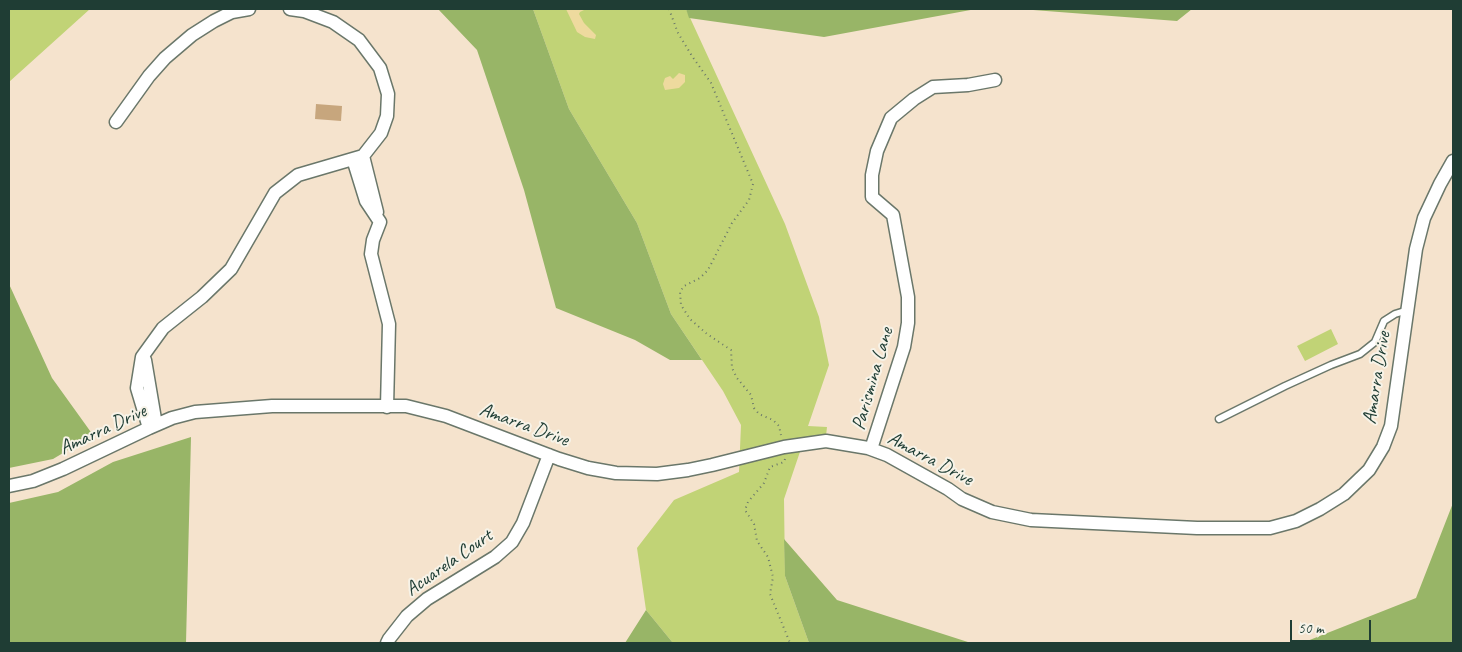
<!DOCTYPE html>
<style>
body{margin:0}
#map{position:relative;width:1462px;height:652px;overflow:hidden;background:#f5e3cd;font-family:Caveat,sans-serif}
canvas{display:block}
.frame{position:absolute;inset:0;border:10px solid #1f3d34;pointer-events:none}
.scale{position:absolute;left:1290px;top:620px;width:81px;height:22px;box-sizing:border-box;border:2px solid #1f3d34;border-top:0;padding-left:6px;font-size:15px;line-height:18px;white-space:nowrap;color:#1f3d34;-webkit-text-stroke:4px #f7f3e8;paint-order:stroke}
</style>
<div id="map">
<canvas width="1462" height="652"></canvas>
<div class="frame"></div>
<div class="scale">50 m</div>
</div>
<script>
const ctx = document.querySelector('canvas').getContext('2d');
ctx.lineJoin = 'round';
function paint(path, color) { ctx.fillStyle = color; ctx.fill(path, 'evenodd'); }
const poly = rows => new Path2D(rows.map(r => 'M' + r).join(''));
function trace(path, color, width, dash) { ctx.strokeStyle = color; ctx.lineWidth = width; ctx.lineCap = dash ? 'butt' : 'round'; ctx.setLineDash(dash || []); ctx.stroke(path); }
function write(font, color, halo, rows, align = 'center') {
  ctx.font = font + ' Caveat,sans-serif'; ctx.lineWidth = 4; ctx.setLineDash([]); ctx.textBaseline = 'middle'; ctx.strokeStyle = halo; ctx.fillStyle = color; for (const [text, x, y, turn = 0] of rows) {
    ctx.save(); ctx.translate(x, y); ctx.rotate((+turn || 0) * Math.PI / 180); ctx.textAlign = isNaN(turn) ? turn : align; if (halo) ctx.strokeText(text, 0, 0); ctx.fillText(text, 0, 0); ctx.restore();
  }
}
const green = poly([
 [9,9,90,9,9,82],
 [533,9,686,9,785,224,819,317,829,365,808,426,827,427,826,436,805,437,784,499,785,576,809,643,673,643,646,610,637,548,674,500,739,472,741,425,723,391,671,314,637,223,569,109],
 [1331,329,1338,344,1305,361,1297,346]
]);
const forest = poly([
 [438,9,533,9,569,109,637,223,671,314,702,360,670,360,635,340,556,308,524,190,477,50],
 [686,9,976,9,824,37,689,18],
 [1020,9,1192,9,1177,21],
 [9,284,52,378,93,435,53,459,9,468],
 [191,437,186,643,9,643,9,503,58,492,113,462],
 [1453,503,1453,643,1302,643,1416,598],
 [784,539,837,600,971,643,809,643,785,576],
 [646,610,673,643,625,643]
]);
const sand = poly([
 [566,9,586,9,580,12,579,14,584,23,596,35,595,39,585,37,577,32],
 [679,73,685,75,685,82,679,88,665,90,663,84,665,78,670,76,673,79]
]);
const building = poly([
 [316,104,342,106,341,121,315,119]
]);
const path = poly([
 [669,9,678,33,692,56,711,83,753,184,749,200,732,223,708,270,700,278,684,286,680,292,681,305,690,319,707,334,731,350,732,368,737,378,751,395,754,408,759,414,773,420,779,426,781,435],
 [785,459,784,462,770,467,764,483,748,502,745,510,754,524,757,541,768,557,773,577,770,594,790,643]
]);
const lane = poly([
 [1219,419,1285,386,1331,365,1360,354,1375,342,1384,321,1395,314,1408,310]
]);
const street = poly([
 [116,122,149,76,165,58,192,35,214,21,232,12,249,9],
 [363,156,377,212],
 [353,159,366,201,380,222],
 [380,222,373,240,371,254,389,324,387,407],
 [145,360,156,425],
 [149,428,137,388,142,357,163,328,202,297,231,269,275,193,298,175,363,156,381,133,387,116,388,94,380,68,359,40,333,22,304,11,290,9],
 [871,449,904,347,908,323,908,297,893,215,872,197,872,175,877,151,891,118,914,99,933,87,968,85,995,80],
 [9,486,33,481,63,469,149,428,172,418,195,412,272,406,406,406,446,416,559,459,588,468,616,473,657,474,688,470,712,465,784,447,826,441,868,448,887,455,948,489,962,499,992,512,1031,520,1197,528,1270,528,1296,521,1320,509,1344,494,1369,470,1383,447,1391,426,1416,249,1424,218,1440,184,1453,161],
 [387,643,389,639,407,616,427,599,495,557,512,542,523,523,549,455]
]);
const streetNames = [
 ["Amarra Drive",1377,378,-81],
 ["Parismina Lane",873,379,-74],
 ["Amarra Drive",524,425,20],
 ["Amarra Drive",103,430,-25],
 ["Amarra Drive",930,459,28],
 ["Acuarela Court",449,563,-35]
];
paint(green, '#c1d376');
paint(forest, '#98b567');
paint(sand, '#eeda9e');
paint(building, '#c7a67d');
trace(lane, '#6a776a', 9);
trace(street, '#6a776a', 15);
trace(path, '#6a776a', 2, [1, 4]);
trace(lane, '#fff', 6);
trace(street, '#fff', 12);
write('20px', '#1f3d34', '#f7f3e8', streetNames);
</script>
